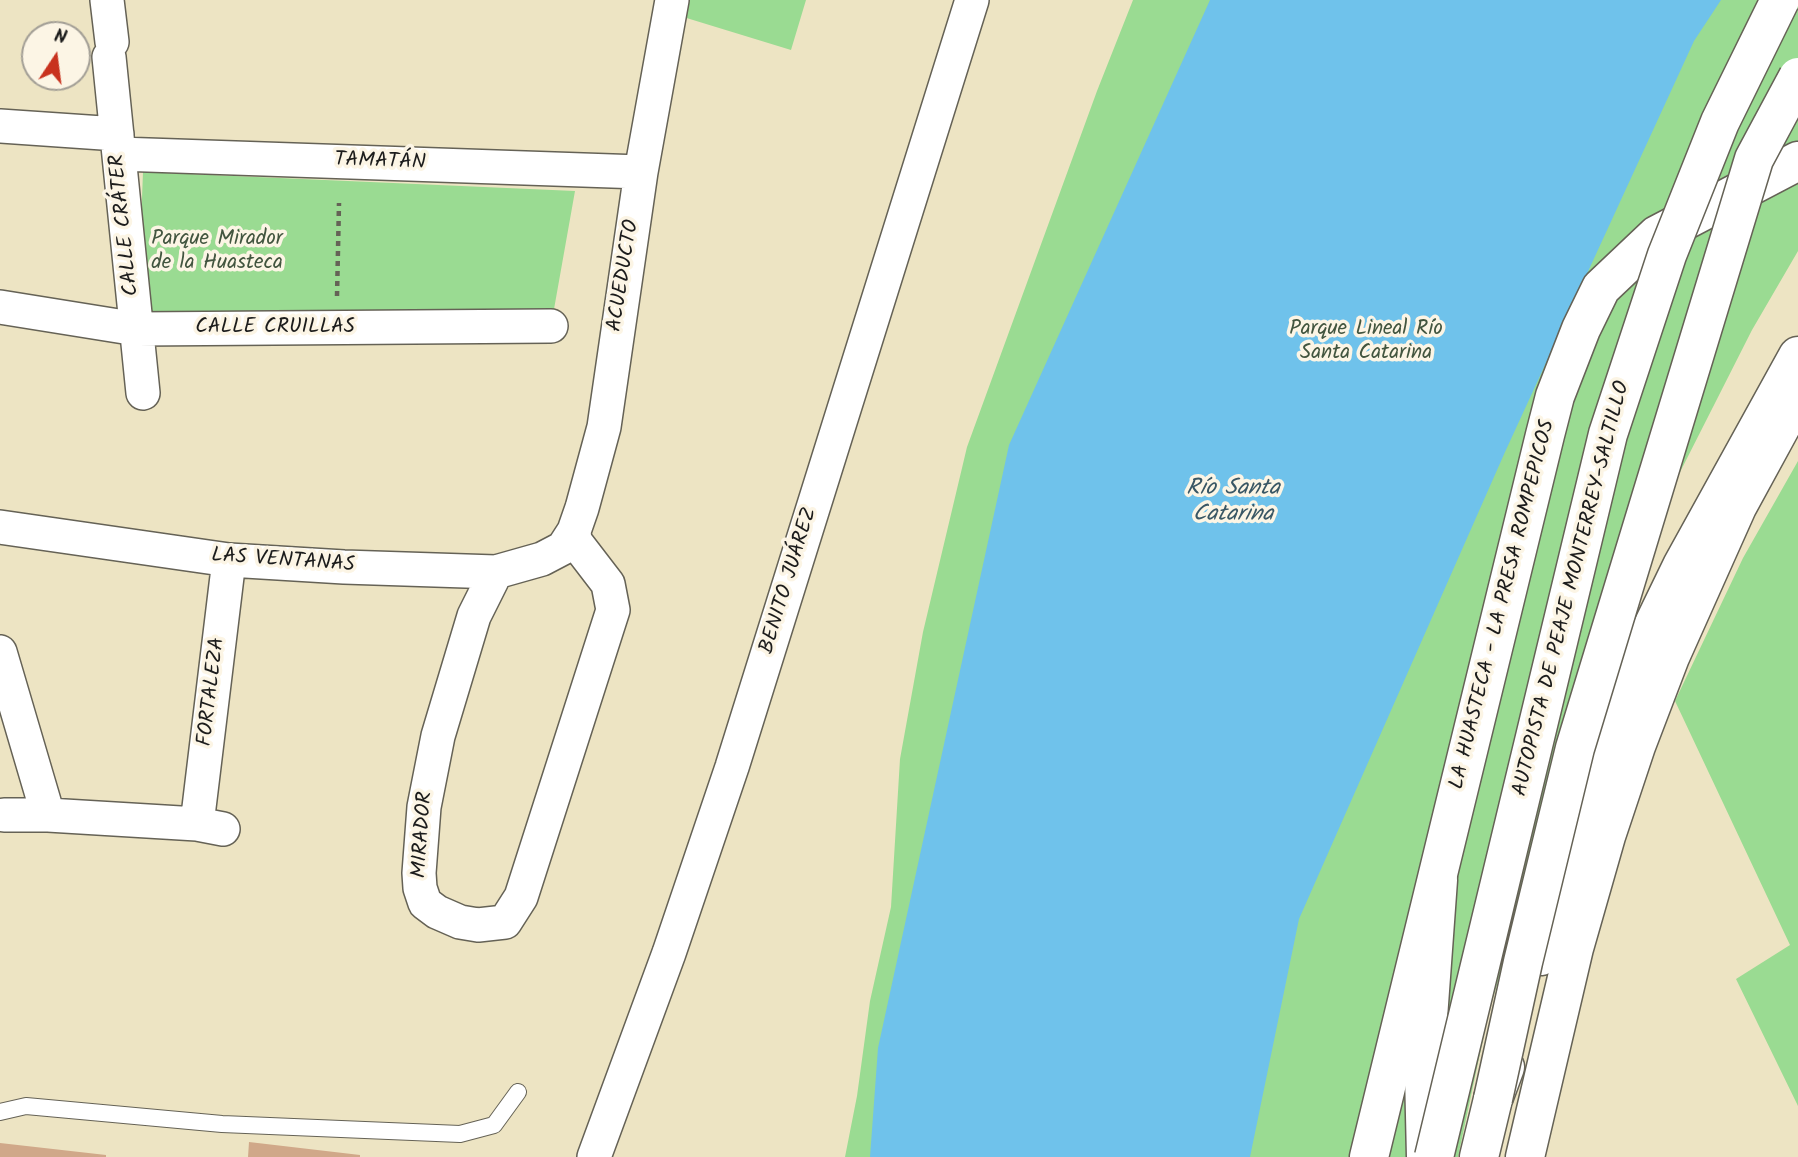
<!DOCTYPE html>
<meta charset="utf-8">
<style>
body{margin:0}
#map{position:relative;width:1798px;height:1157px;overflow:hidden;background:#ede4c3;font-family:Kalam,sans-serif}
canvas{display:block}
.north{position:absolute;left:21px;top:21px;width:70px;height:70px;box-sizing:border-box;background:#fcf5e5;border:2px solid #a29e95;border-radius:50%;rotate:13deg;font-size:19px;font-weight:700;line-height:28px;text-align:center;color:#1c1c1c}
.north::after{content:'';display:block;margin:auto;width:24px;height:32px;background:#c8321e;clip-path:polygon(50% 0,100% 100%,50% 72%,0 100%)}
</style>
<div id="map">
<canvas width="1798" height="1157"></canvas>
<div class="north">N</div>
</div>
<script>
const ctx = document.querySelector('canvas').getContext('2d');
ctx.lineJoin = 'round';
function paint(path, color) { ctx.fillStyle = color; ctx.fill(path, 'evenodd'); }
const poly = rows => new Path2D(rows.map(r => 'M' + r).join(''));
function trace(path, color, width, dash) { ctx.strokeStyle = color; ctx.lineWidth = width; ctx.lineCap = dash ? 'butt' : 'round'; ctx.setLineDash(dash || []); ctx.stroke(path); }
function write(font, color, halo, rows, align = 'center') {
  ctx.font = font + ' Kalam,sans-serif'; ctx.lineWidth = 7; ctx.setLineDash([]); ctx.textBaseline = 'middle'; ctx.strokeStyle = halo; ctx.fillStyle = color; for (const [text, x, y, turn = 0] of rows) {
    ctx.save(); ctx.translate(x, y); ctx.rotate((+turn || 0) * Math.PI / 180); ctx.textAlign = isNaN(turn) ? turn : align; if (halo) ctx.strokeText(text, 0, 0); ctx.fillText(text, 0, 0); ctx.restore();
  }
}
const green = poly([
 [685,0,806,0,791,50,680,16],
 [1133,0,1798,0,1798,251,1752,330,1636,559,1573,735,1489,1011,1458,1157,845,1157,857,1096,870,1001,891,907,900,759,923,632,967,447,1097,91],
 [143,172,575,191,551,326,137,329],
 [1798,461,1798,1106,1736,979,1790,945,1675,701,1743,558]
]);
const water = poly([
 [1210,0,1721,0,1694,41,1505,452,1299,919,1250,1157,870,1157,878,1048,1009,445]
]);
const building = poly([
 [249,1142,360,1155,360,1157,248,1157],
 [0,1143,106,1155,106,1157,0,1157]
]);
const path = poly([
 [337,296,339,203]
]);
const service = poly([
 [0,1112,26,1106,222,1124,460,1134,494,1125,518,1092]
]);
const minor = poly([
 [107,0,112,42],
 [109,57,143,393],
 [0,126,117,134],
 [119,154,641,172],
 [0,307,137,329,551,326],
 [0,527,229,560,344,567,496,572,542,559,563,548,574,531,582,508,604,427,641,172,672,0],
 [496,572,474,616,438,736,424,807,419,873,420,888,425,903,437,912,460,922,478,925,505,922,521,897,613,610,608,584,575,541,574,531],
 [0,652,48,815],
 [4,815,48,815,197,824,223,829],
 [197,824,229,560],
 [594,1157,669,953,732,767,972,0]
]);
const primary = poly([
 [1369,1157,1545,435,1555,396,1581,329,1601,288,1657,235,1798,161],
 [1525,1157,1574,948,1606,836,1636,746,1670,657,1737,507,1798,395]
]);
const motorway = poly([
 [1541,956,1618,710,1651,630,1682,566,1798,356],
 [1426,1157,1424,1073,1438,880],
 [1479,1157,1493,1099,1505,1067]
]);
const motorwayBridge = poly([
 [1493,1099,1523,962,1575,748,1754,159,1798,77],
 [1434,1157,1608,434,1667,255,1720,122,1780,0]
]);
const streetNames = [
 ["TAMATÁN",380,163,2],
 ["CALLE CRÁTER",126,225,-96],
 ["ACUEDUCTO",625,276,-81],
 ["CALLE CRUILLAS",275,328],
 ["LAS VENTANAS",283,562,4],
 ["BENITO JUÁREZ",790,581,-73],
 ["AUTOPISTA DE PEAJE MONTERREY-SALTILLO",1573,589,-76],
 ["LA HUASTECA - LA PRESA ROMPEPICOS",1504,605,-76],
 ["FORTALEZA",213,692,-83],
 ["MIRADOR",424,835,-86]
];
const parkNames = [
 ["Parque Mirador",217,240],
 ["de la Huasteca",217,264],
 ["Parque Lineal Río",1366,330],
 ["Santa Catarina",1366,354]
];
const waterNames = [
 ["Río Santa",1233,490],
 ["Catarina",1233,516]
];
paint(green, '#9adb92');
paint(water, '#6fc2eb');
paint(building, '#d0a889');
trace(service, '#656256', 18);
trace(minor, '#656256', 36);
trace(primary, '#656256', 41);
trace(motorway, '#656256', 41);
trace(path, '#656256', 4.5, [5, 5]);
trace(service, '#fff', 16);
trace(minor, '#fff', 33);
trace(primary, '#fff', 38);
trace(motorway, '#fff', 38);
trace(motorwayBridge, '#656256', 41, []);
trace(motorwayBridge, '#fff', 38);
write('21px', '#1c1c1c', '#fcf5e5', streetNames);
write('21px', '#42553f', '#fcf5e5', parkNames);
write('italic 23px', '#395664', '#fcf5e5', waterNames);
</script>
